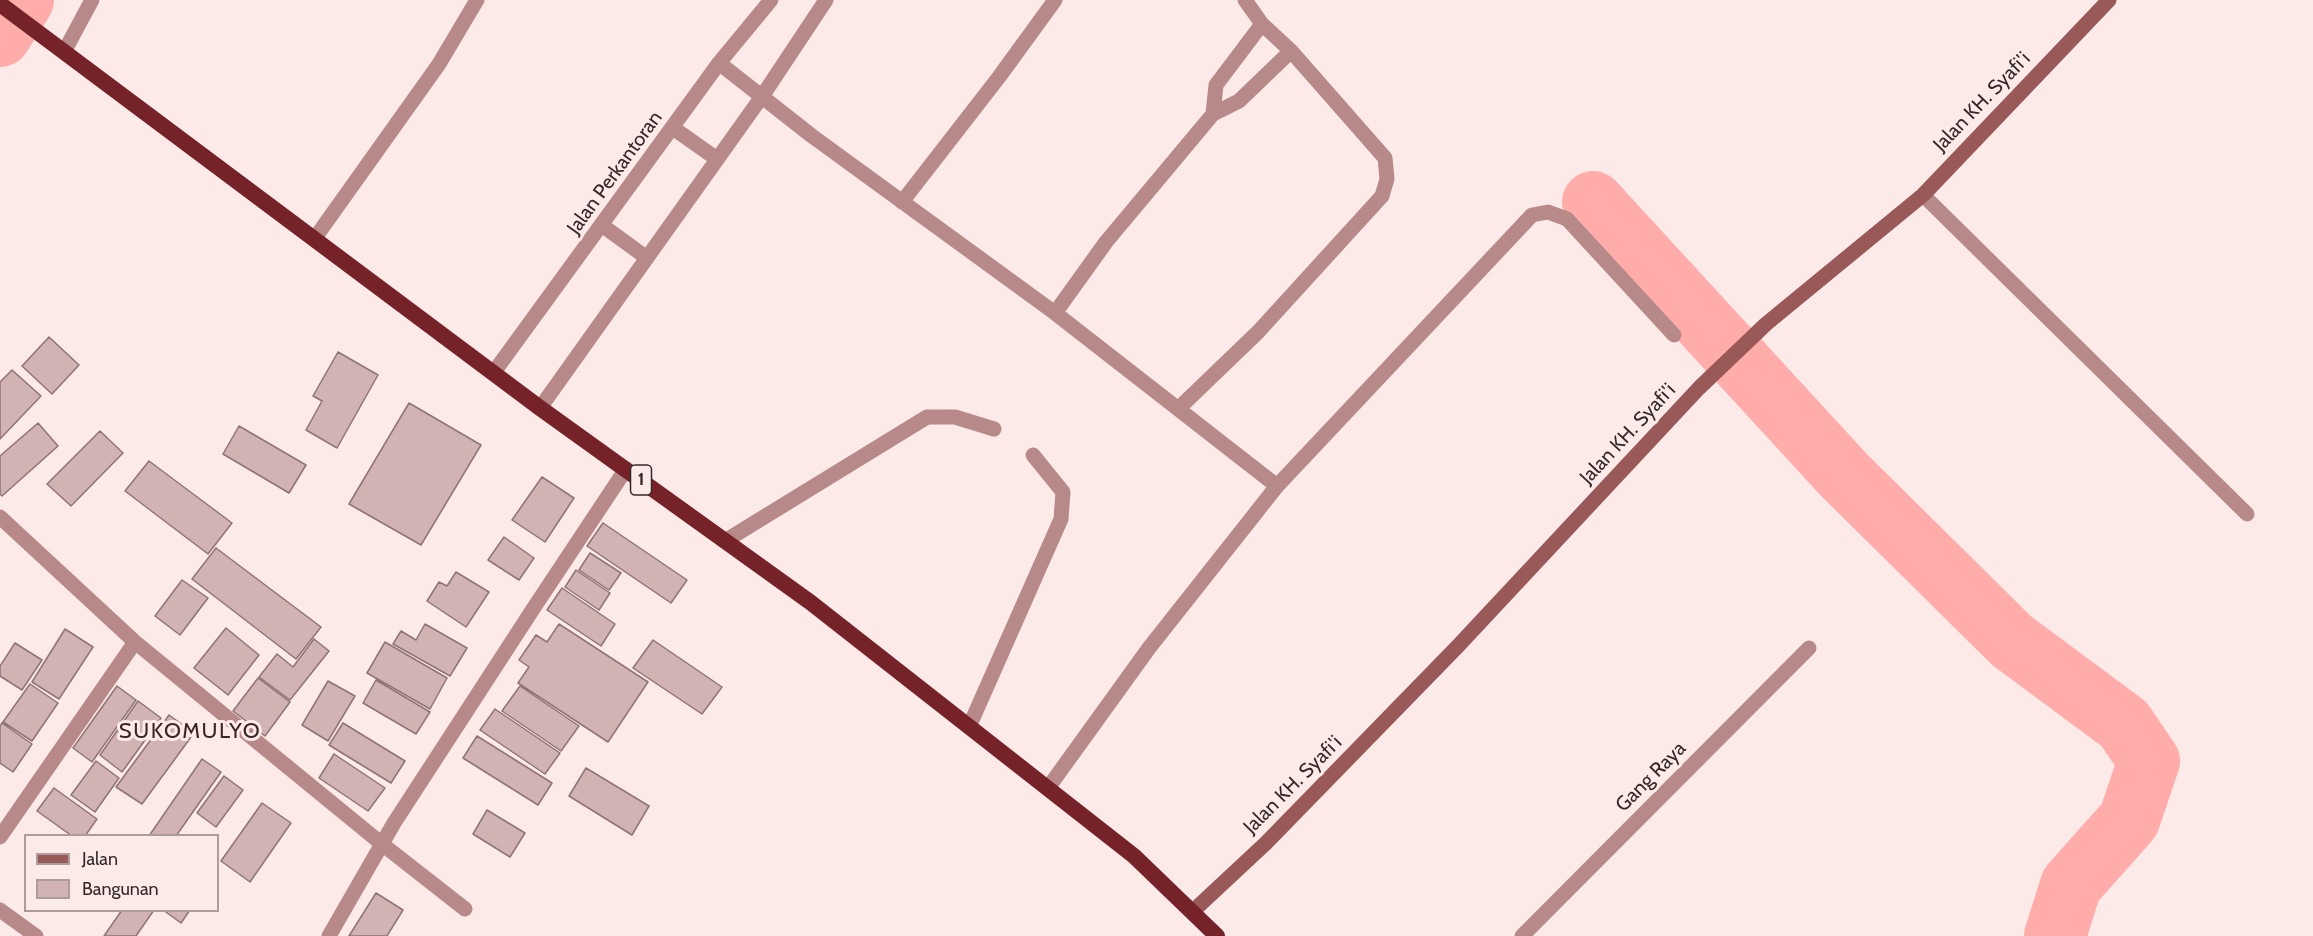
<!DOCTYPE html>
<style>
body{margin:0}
#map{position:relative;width:2313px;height:936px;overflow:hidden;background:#fceae9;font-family:Cabin,sans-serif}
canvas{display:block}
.legend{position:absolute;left:24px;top:834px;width:195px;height:78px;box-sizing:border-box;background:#fceae9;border:2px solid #ac9d9c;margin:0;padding:8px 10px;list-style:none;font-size:18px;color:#342929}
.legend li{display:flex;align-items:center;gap:12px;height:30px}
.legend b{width:30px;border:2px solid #ac9d9c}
</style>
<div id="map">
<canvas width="2313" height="936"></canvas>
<ul class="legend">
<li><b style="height:8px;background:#995959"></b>Jalan</li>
<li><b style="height:16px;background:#d0b3b2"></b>Bangunan</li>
</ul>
</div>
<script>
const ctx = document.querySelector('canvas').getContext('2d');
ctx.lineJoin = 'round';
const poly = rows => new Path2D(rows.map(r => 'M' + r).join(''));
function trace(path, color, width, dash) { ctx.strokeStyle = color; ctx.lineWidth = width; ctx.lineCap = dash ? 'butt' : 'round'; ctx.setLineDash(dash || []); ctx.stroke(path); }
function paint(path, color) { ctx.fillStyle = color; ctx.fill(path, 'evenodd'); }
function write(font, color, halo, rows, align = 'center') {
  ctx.font = font + ' Cabin,sans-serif'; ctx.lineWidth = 6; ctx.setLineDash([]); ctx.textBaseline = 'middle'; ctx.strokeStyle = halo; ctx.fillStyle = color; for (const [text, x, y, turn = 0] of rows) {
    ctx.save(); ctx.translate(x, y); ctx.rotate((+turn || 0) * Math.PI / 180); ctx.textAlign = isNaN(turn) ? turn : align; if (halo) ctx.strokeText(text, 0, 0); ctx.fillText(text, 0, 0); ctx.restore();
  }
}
const river = poly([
 [0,36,23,0],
 [1593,202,1844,475,2012,641,2124,724,2149,761,2129,820,2071,885,2055,936]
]);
const building = poly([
 [49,337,79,365,52,394,22,366,49,337],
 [338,352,378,375,337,448,306,430,322,401,313,396,338,352],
 [12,370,41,396,0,439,0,382,12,370],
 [409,403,481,445,421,545,349,504,409,403],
 [38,423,58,446,2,496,0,494,0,456,38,423],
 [239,426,306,465,289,493,223,454,239,426],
 [100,431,123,453,71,506,47,484,100,431],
 [149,461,232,523,208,554,125,491,149,461],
 [542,477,574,498,545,542,512,520,542,477],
 [603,523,687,580,671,603,587,546,603,523],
 [504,537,534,558,519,580,488,560,504,537],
 [216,548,321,627,296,659,192,579,216,548],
 [590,553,621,573,609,590,579,570,590,553],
 [576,570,610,593,599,610,565,587,576,570],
 [456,572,489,592,466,627,427,601,439,582,447,586,456,572],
 [182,580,208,598,180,635,155,616,182,580],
 [562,588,615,624,601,646,547,610,562,588],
 [425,624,467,648,450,676,393,644,401,631,416,640,425,624],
 [559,624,648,682,608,742,518,683,529,667,519,660,536,635,547,642,559,624],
 [226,628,259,655,228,695,194,668,226,628],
 [65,629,93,647,59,699,32,682,65,629],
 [314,639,329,651,290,700,259,677,277,654,293,667,314,639],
 [653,640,722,687,702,714,633,668,653,640],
 [385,642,447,678,430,709,367,673,385,642],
 [15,643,42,660,22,690,0,676,0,666,15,643],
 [258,678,290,702,265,736,233,711,258,678],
 [376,680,430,712,416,734,363,703,376,680],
 [328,681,355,696,328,741,302,725,328,681],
 [30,684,58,703,32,741,3,722,30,684],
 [117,686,136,700,92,762,73,748,117,686],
 [520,686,579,726,561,751,502,711,520,686],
 [138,701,161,718,122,772,100,755,138,701],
 [495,709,560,753,545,774,480,730,495,709],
 [169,715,194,733,142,804,116,787,169,715],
 [2,723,32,744,13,772,0,763,0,726,2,723],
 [343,723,405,761,391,783,329,745,343,723],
 [477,736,552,783,538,805,463,758,477,736],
 [334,754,385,788,368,811,319,778,334,754],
 [202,759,221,772,176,836,149,836,202,759],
 [96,761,119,778,95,812,71,795,96,761],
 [586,768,649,806,632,835,569,796,586,768],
 [224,776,243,790,216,827,197,813,224,776],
 [54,788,97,819,85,836,72,836,37,811,54,788],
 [262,803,291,823,250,882,221,861,262,803],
 [487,810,525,833,510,857,473,834,487,810],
 [376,893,403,910,387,936,349,936,376,893],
 [122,910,154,910,136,936,104,936,122,910],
 [163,910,190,910,181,923,163,910]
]);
const service = poly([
 [1923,195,2247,514],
 [315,238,439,64,477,0],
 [725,541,927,417,955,417,994,429],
 [969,727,1061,519,1063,492,1033,455]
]);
const minor = poly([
 [64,52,92,0],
 [719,63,812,136,1055,313,1277,486],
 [1213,114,1216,85,1262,24],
 [673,128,717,159],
 [902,202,999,77,1055,0],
 [603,226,647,258],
 [1055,313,1106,242,1213,114,1239,101,1291,51],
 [494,372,719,63,771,0],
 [540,408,763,95,826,0],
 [1178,409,1258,332,1382,196,1387,179,1385,158,1291,51,1262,24,1245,0],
 [0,517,135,642,382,844,465,909],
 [1048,788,1149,648,1277,486,1532,215,1548,212,1567,219,1674,335],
 [0,837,135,642],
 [0,910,36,936],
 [329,936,394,823,533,609,626,469],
 [1522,936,1809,648]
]);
const secondary = poly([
 [1192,912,1266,843,1458,646,1699,388,1766,324,1923,195,2109,0]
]);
const trunk = poly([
 [0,4,540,408,810,602,1134,856,1217,936]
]);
const shields = [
 [641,480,21]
];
const shieldNames = [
 ["1",641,480]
];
const streetNames = [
 ["Jalan KH. Syafi'i",1982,102,-46],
 ["Jalan Perkantoran",615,173,-54],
 ["Jalan KH. Syafi'i",1628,434,-47],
 ["Gang Raya",1651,777,-45],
 ["Jalan KH. Syafi'i",1293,785,-45]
];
const quarterNames = [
 ["SUKOMULYO",190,732]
];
trace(river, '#ffacaa', 62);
paint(building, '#d0b3b2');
trace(building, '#8f7473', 1.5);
trace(service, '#b78a89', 15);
trace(minor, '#b78a89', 15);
trace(secondary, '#995959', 15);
trace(trunk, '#762229', 16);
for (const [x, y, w] of shields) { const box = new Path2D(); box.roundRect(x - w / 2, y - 15, w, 30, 4.5); ctx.fillStyle = '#fceae9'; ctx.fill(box); trace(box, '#342929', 1.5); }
write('bold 18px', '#342929', null, shieldNames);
write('20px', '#342929', '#fceae9', streetNames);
ctx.letterSpacing = '1.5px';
write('22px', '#3b2524', '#fceae9', quarterNames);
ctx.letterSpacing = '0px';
</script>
